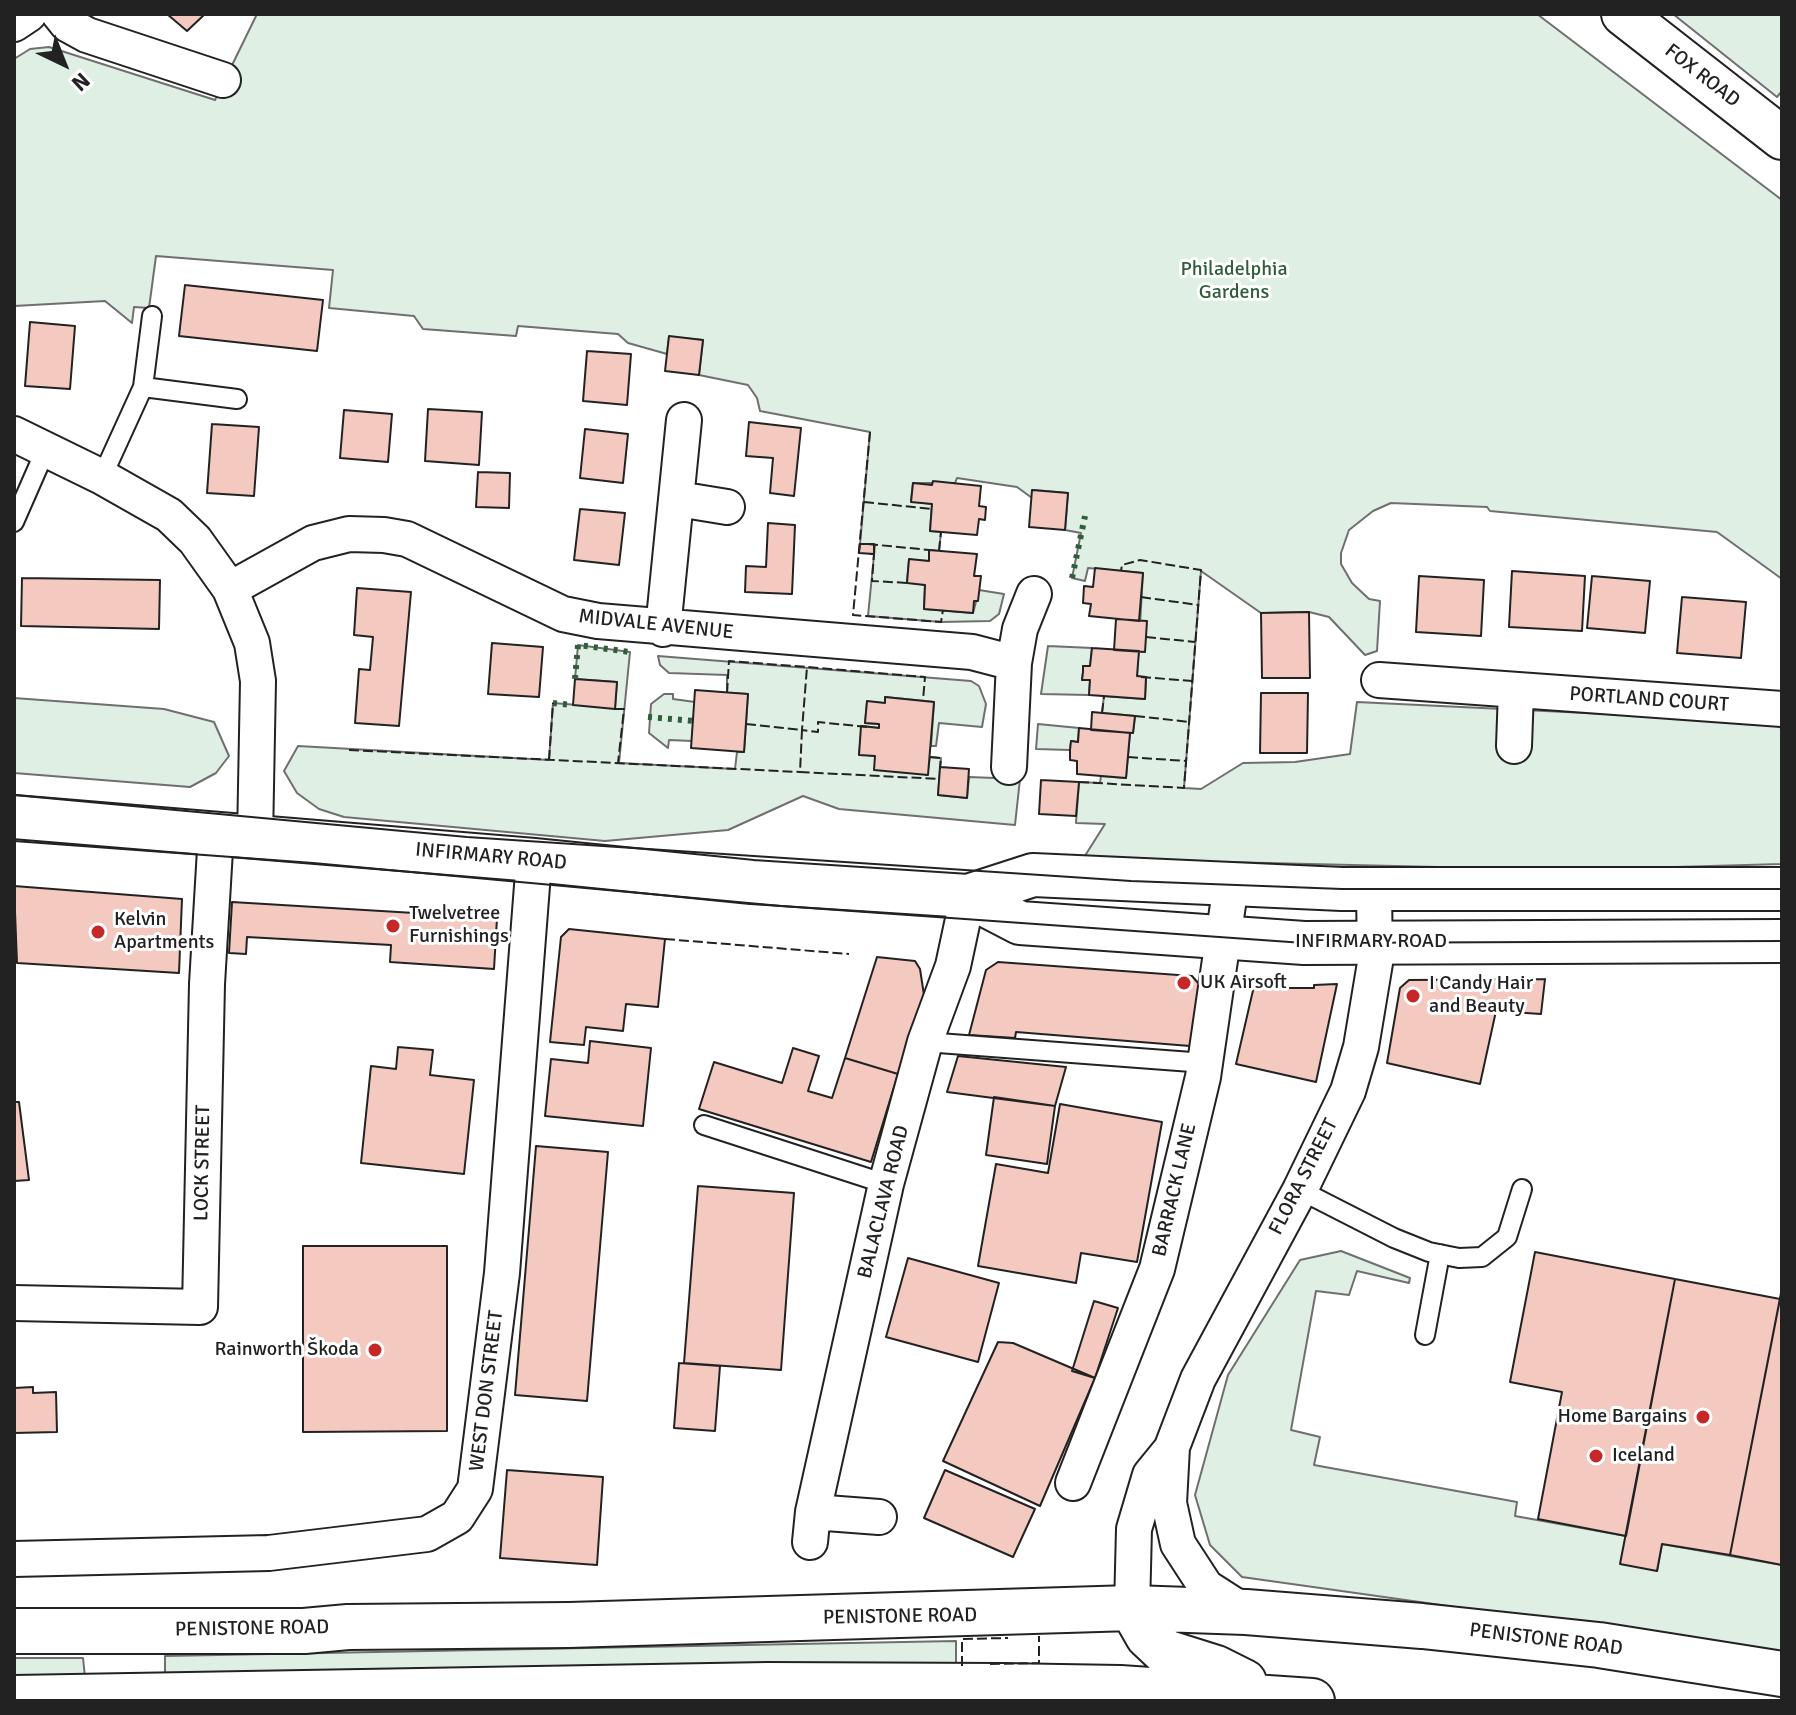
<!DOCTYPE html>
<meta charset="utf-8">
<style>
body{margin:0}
#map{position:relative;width:1796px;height:1715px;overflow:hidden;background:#fff;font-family:Signika,sans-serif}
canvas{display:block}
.frame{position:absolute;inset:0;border:16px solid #222;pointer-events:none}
.north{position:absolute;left:24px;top:24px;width:80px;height:80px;-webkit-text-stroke:6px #fff;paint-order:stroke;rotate:137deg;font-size:22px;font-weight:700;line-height:32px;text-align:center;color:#222}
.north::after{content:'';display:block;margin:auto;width:28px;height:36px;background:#222;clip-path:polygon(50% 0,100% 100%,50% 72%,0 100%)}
</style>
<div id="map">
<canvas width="1796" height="1715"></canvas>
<div class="frame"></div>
<div class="north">N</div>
</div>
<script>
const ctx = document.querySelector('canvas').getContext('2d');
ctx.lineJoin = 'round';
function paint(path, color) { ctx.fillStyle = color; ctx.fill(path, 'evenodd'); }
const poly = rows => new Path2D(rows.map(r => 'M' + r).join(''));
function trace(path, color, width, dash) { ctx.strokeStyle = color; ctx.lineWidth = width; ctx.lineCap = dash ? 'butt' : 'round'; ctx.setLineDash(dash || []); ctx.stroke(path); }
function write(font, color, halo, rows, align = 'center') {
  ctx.font = font + ' Signika,sans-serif'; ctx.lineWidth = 6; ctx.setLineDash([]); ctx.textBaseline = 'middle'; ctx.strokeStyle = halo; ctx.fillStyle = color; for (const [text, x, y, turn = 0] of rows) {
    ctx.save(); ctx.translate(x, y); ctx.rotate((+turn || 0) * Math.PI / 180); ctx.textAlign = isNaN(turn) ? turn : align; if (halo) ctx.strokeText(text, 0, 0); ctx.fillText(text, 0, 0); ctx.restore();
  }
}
const green = poly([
 [257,14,1537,14,1782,200,1782,579,1717,532,1490,511,1487,507,1391,503,1373,511,1349,530,1341,553,1341,564,1352,583,1369,599,1380,601,1377,651,1365,655,1329,617,1309,612,1261,613,1201,571,1184,788,1201,789,1243,763,1295,762,1350,754,1357,702,1774,722,1782,729,1782,864,1568,870,1223,862,1076,870,1105,824,1076,823,1079,782,1100,783,1101,776,1126,778,1130,733,1133,733,1135,716,1102,713,1104,696,1145,699,1146,678,1137,676,1143,573,1088,568,1085,581,1072,578,1081,533,1065,530,1068,493,1033,490,1032,498,1017,487,957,478,955,483,913,483,911,501,932,504,930,531,941,532,939,551,929,550,929,561,909,560,907,582,925,585,924,609,973,613,979,590,1004,594,999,614,990,621,941,622,868,616,875,545,860,544,870,432,760,411,757,398,748,385,699,375,703,340,669,337,667,354,628,343,618,334,518,326,516,336,423,329,414,316,329,308,333,270,156,256,149,308,134,307,132,323,105,301,14,306,14,59,30,49,49,47,215,100,257,14],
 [1673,14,1782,14,1782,91,1777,97,1673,14],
 [578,645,630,652,619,763,735,769,737,752,744,752,748,694,727,693,727,675,669,673,660,665,658,656,971,681,979,686,986,704,982,727,939,723,936,746,931,746,934,702,885,697,885,703,867,702,865,723,879,724,879,728,862,726,859,754,875,756,927,775,930,757,941,758,938,795,967,798,969,777,1020,779,1015,825,839,809,803,796,728,830,605,841,344,817,319,809,297,793,284,771,298,746,549,760,553,703,615,708,617,682,575,679,578,645],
 [1048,646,1092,648,1090,666,1083,666,1083,672,1082,680,1090,680,1089,695,1041,694,1048,646],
 [664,694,673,694,673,699,695,702,692,741,669,740,668,748,649,733,651,704,664,694],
 [14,698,164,709,214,722,229,756,216,773,190,787,14,773,14,698],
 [1038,724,1079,728,1078,742,1071,741,1070,750,1036,749,1038,724],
 [1341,1251,1410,1278,1409,1283,1357,1271,1349,1295,1316,1291,1291,1430,1320,1437,1314,1465,1517,1502,1515,1516,1626,1536,1657,1571,1662,1544,1782,1565,1782,1653,1242,1577,1210,1545,1195,1495,1228,1375,1300,1260,1341,1251],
 [956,1641,956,1664,165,1678,165,1656,956,1641],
 [14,1658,83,1658,85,1677,14,1677,14,1658]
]);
const building = poly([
 [167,14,205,14,187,31,167,14],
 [185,285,323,300,317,351,179,336,185,285],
 [30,322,75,326,70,389,25,386,30,322],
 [669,336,703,340,699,375,665,371,669,336],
 [587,351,631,354,627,405,583,401,587,351],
 [428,409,482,412,479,465,425,461,428,409],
 [344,410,392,414,388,462,340,458,344,410],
 [749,422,801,428,794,496,770,493,773,458,746,456,749,422],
 [212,424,259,427,254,496,207,493,212,424],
 [585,429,628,434,623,483,580,478,585,429],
 [478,472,510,473,509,508,476,507,478,472],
 [933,481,981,486,979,506,986,507,985,520,979,519,977,535,930,531,932,504,911,502,913,483,932,485,933,481],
 [1032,490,1068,493,1065,530,1029,527,1032,490],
 [580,509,625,513,619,565,574,560,580,509],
 [768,523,795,525,792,594,745,592,746,566,766,567,768,523],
 [860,544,874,544,874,554,859,553,860,544],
 [929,550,977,554,974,576,981,576,978,601,974,601,973,613,924,609,925,585,907,583,909,559,929,561,929,550],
 [1095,568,1143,573,1139,621,1089,616,1091,604,1083,603,1084,586,1093,587,1095,568],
 [1512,571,1585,576,1582,631,1509,627,1512,571],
 [1419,576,1484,580,1481,636,1416,632,1419,576],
 [1592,576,1650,581,1645,633,1587,628,1592,576],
 [22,578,160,580,159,629,21,626,22,578],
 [357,588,411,592,399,726,355,723,359,669,370,670,373,637,354,635,357,588],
 [1682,597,1746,602,1741,658,1677,653,1682,597],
 [1309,612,1310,678,1262,678,1261,613,1309,612],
 [1116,619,1147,621,1145,652,1114,650,1116,619],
 [492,643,543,647,539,697,488,694,492,643],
 [1092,648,1139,651,1137,676,1146,677,1145,699,1089,695,1090,680,1082,680,1083,672,1083,666,1090,666,1092,648],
 [575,679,617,682,615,709,573,705,575,679],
 [695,690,748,694,744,752,691,748,695,690],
 [1261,693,1308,693,1307,753,1260,753,1261,693],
 [885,697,934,702,928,775,874,770,875,756,859,755,861,726,879,728,879,724,865,723,867,701,885,703,885,697],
 [1092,712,1135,716,1133,733,1091,730,1092,712],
 [1079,728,1130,733,1126,778,1077,774,1077,761,1070,760,1070,750,1071,741,1078,742,1079,728],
 [940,767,969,769,967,798,938,795,940,767],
 [1041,780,1079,782,1076,816,1039,814,1041,780],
 [14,886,182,899,179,973,17,963,14,886],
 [232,902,497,918,494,969,390,962,391,945,247,937,246,954,229,953,232,902],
 [569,929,665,939,658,1007,626,1004,623,1031,586,1027,584,1045,550,1042,561,937,569,929],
 [877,957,915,961,920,969,924,995,898,1074,845,1058,877,957],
 [998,962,1192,976,1199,984,1190,1046,1016,1032,1015,1038,969,1035,986,970,998,962],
 [1545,979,1541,1014,1496,1011,1480,1084,1387,1063,1400,988,1409,980,1545,979],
 [1277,984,1276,988,1314,988,1314,985,1337,984,1316,1082,1236,1064,1254,986,1277,984],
 [590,1041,651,1048,643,1126,545,1116,551,1059,588,1063,590,1041],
 [398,1047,433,1050,430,1075,474,1080,464,1174,361,1163,371,1066,396,1069,398,1047],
 [793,1048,819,1056,808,1091,832,1098,845,1058,898,1074,871,1162,699,1109,714,1062,782,1083,793,1048],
 [958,1056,1066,1067,1055,1106,947,1092,958,1056],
 [994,1097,1055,1106,1047,1164,986,1155,994,1097],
 [14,1102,19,1102,29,1180,14,1181,14,1102],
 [1060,1104,1162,1122,1137,1262,1081,1253,1076,1283,978,1266,996,1164,1048,1173,1060,1104],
 [536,1146,608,1152,587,1401,515,1395,536,1146],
 [698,1186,794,1193,781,1370,684,1363,698,1186],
 [303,1246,447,1246,447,1431,303,1432,303,1246],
 [1535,1252,1675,1279,1626,1536,1538,1519,1562,1392,1510,1382,1535,1252],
 [908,1258,999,1283,978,1362,886,1337,908,1258],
 [1675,1279,1780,1299,1730,1555,1662,1544,1657,1571,1620,1564,1675,1279],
 [1782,1288,1782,1565,1730,1555,1782,1288],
 [1094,1301,1118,1308,1095,1378,1072,1371,1094,1301],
 [998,1342,1013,1343,1095,1378,1040,1506,943,1461,998,1342],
 [679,1363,720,1366,715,1431,674,1428,679,1363],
 [33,1387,33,1393,56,1392,57,1432,14,1433,14,1388,33,1387],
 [507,1470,603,1477,597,1565,500,1558,507,1470],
 [945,1470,1035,1509,1013,1557,924,1518,945,1470]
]);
const service = poly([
 [143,387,237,399],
 [102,477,143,387,152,316],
 [14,522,46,449],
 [925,1042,1205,1063],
 [704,1125,886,1184],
 [1300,1190,1394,1238,1429,1252,1459,1258,1482,1257,1507,1237,1522,1189],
 [1425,1335,1440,1254]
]);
const minor = poly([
 [59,14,67,24,87,35,223,80],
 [14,24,29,14],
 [14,434,102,477,169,515,195,540,230,589,252,643,258,681,255,839],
 [678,499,727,507],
 [230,589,313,543,349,534,384,535,407,539,563,614,598,621,972,652,1014,663,1009,767],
 [663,629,684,420],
 [1014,663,1020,629,1034,594],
 [1379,680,1782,709],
 [1514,746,1516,691],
 [14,1303,200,1307,207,984,216,833],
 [1073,1483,1157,1269,1203,1077,1231,884],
 [813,1512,879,1517],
 [810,1542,813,1512,886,1184,925,1042,953,966,968,896],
 [14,1559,269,1553,427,1534,457,1517,475,1489,502,1273,534,860],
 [1132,1608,1134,1529,1150,1475,1172,1448],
 [1245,1612,1206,1587,1178,1544,1169,1503,1172,1447,1198,1379,1300,1190,1348,1091,1361,1047,1375,963,1374,889]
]);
const tertiary = poly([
 [1623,14,1782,138],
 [14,817,534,860,752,882,968,896,1033,875,1342,889,1782,889],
 [968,896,1020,923,1304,943,1782,941]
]);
const trunk = poly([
 [1132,1608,1148,1636,1165,1652,1216,1668,1244,1682],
 [14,1631,304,1631,348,1627,569,1625,1132,1608,1246,1612,1422,1626,1599,1645,1782,1674],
 [14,1698,768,1685,1002,1686,1120,1688,1312,1701]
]);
const tram = poly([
 [14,795,467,837,1131,881,1342,889,1782,889],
 [14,841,313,863,781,906,1304,943,1782,941]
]);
const hedge = poly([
 [1072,578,1085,516],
 [575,679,578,645,630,652],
 [553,703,573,705],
 [648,717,694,721]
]);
const fence = poly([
 [870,432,853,615,941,622,943,610],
 [864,502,932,509],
 [868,544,929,550],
 [939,551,941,532],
 [870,554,874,554,872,581,909,583],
 [1141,597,1198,605],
 [1146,637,1195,642],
 [1141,677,1192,681],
 [727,693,729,661,807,667],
 [615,709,624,709,618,763],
 [1102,713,1104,696],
 [1135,716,1190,722],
 [746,724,802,730,800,772,939,779],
 [867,727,818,722,818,732,802,730,807,667,925,677,923,700],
 [349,750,800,772],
 [930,757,941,758,940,767],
 [1128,757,1186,761],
 [549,760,553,703],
 [1079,782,1184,788,1201,570,1140,560,1122,565,1121,571],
 [665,939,849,954],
 [990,1664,1039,1663,1039,1636],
 [962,1666,962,1639,1008,1638]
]);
const markers = [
 [393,926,8,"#c62828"],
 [98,932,8,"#c62828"],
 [1184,983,8,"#c62828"],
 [1413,996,8,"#c62828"],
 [375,1350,8,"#c62828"],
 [1703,1417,8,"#c62828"],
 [1596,1456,8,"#c62828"]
];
const streetNames = [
 ["FOX ROAD",1702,76,38],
 ["MIDVALE AVENUE",656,625,6],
 ["PORTLAND COURT",1649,700,4],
 ["INFIRMARY ROAD",491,857,5],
 ["INFIRMARY ROAD",1371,942],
 ["LOCK STREET",203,1163,-89],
 ["FLORA STREET",1304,1177,-63],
 ["BARRACK LANE",1175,1190,-77],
 ["BALACLAVA ROAD",884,1202,-76],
 ["WEST DON STREET",487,1391,-83],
 ["PENISTONE ROAD",900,1617,-1],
 ["PENISTONE ROAD",252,1629,-1],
 ["PENISTONE ROAD",1546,1640,7]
];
const parkNames = [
 ["Philadelphia",1234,270],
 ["Gardens",1234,293]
];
const poiNames = [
 ["Twelvetree",409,914],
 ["Furnishings",409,937],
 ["Kelvin",114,920],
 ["Apartments",114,943],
 ["UK Airsoft",1200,983],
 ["I Candy Hair",1429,984],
 ["and Beauty",1429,1007],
 ["Rainworth Škoda",359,1350,"right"],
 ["Home Bargains",1687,1417,"right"],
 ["Iceland",1612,1456]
];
paint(green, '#e0efe3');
trace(green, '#6f6f6f', 2);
paint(building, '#f3c9c0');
trace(building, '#222', 2);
trace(service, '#222', 22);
trace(minor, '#222', 38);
trace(tertiary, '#222', 46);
trace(trunk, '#222', 48);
trace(service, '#fff', 18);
trace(minor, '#fff', 34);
trace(tertiary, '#fff', 42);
trace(trunk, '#fff', 44);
trace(tram, '#222', 2);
trace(hedge, '#2f5e38', 6, [4, 6]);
trace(fence, '#222', 2, [10, 4]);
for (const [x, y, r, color] of markers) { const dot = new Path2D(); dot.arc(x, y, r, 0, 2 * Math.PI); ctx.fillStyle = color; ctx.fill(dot); trace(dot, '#fff', 3); }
write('20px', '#222', '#fff', streetNames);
write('20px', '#2f5e38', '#fff', parkNames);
write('20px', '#222', '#fff', poiNames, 'left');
</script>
